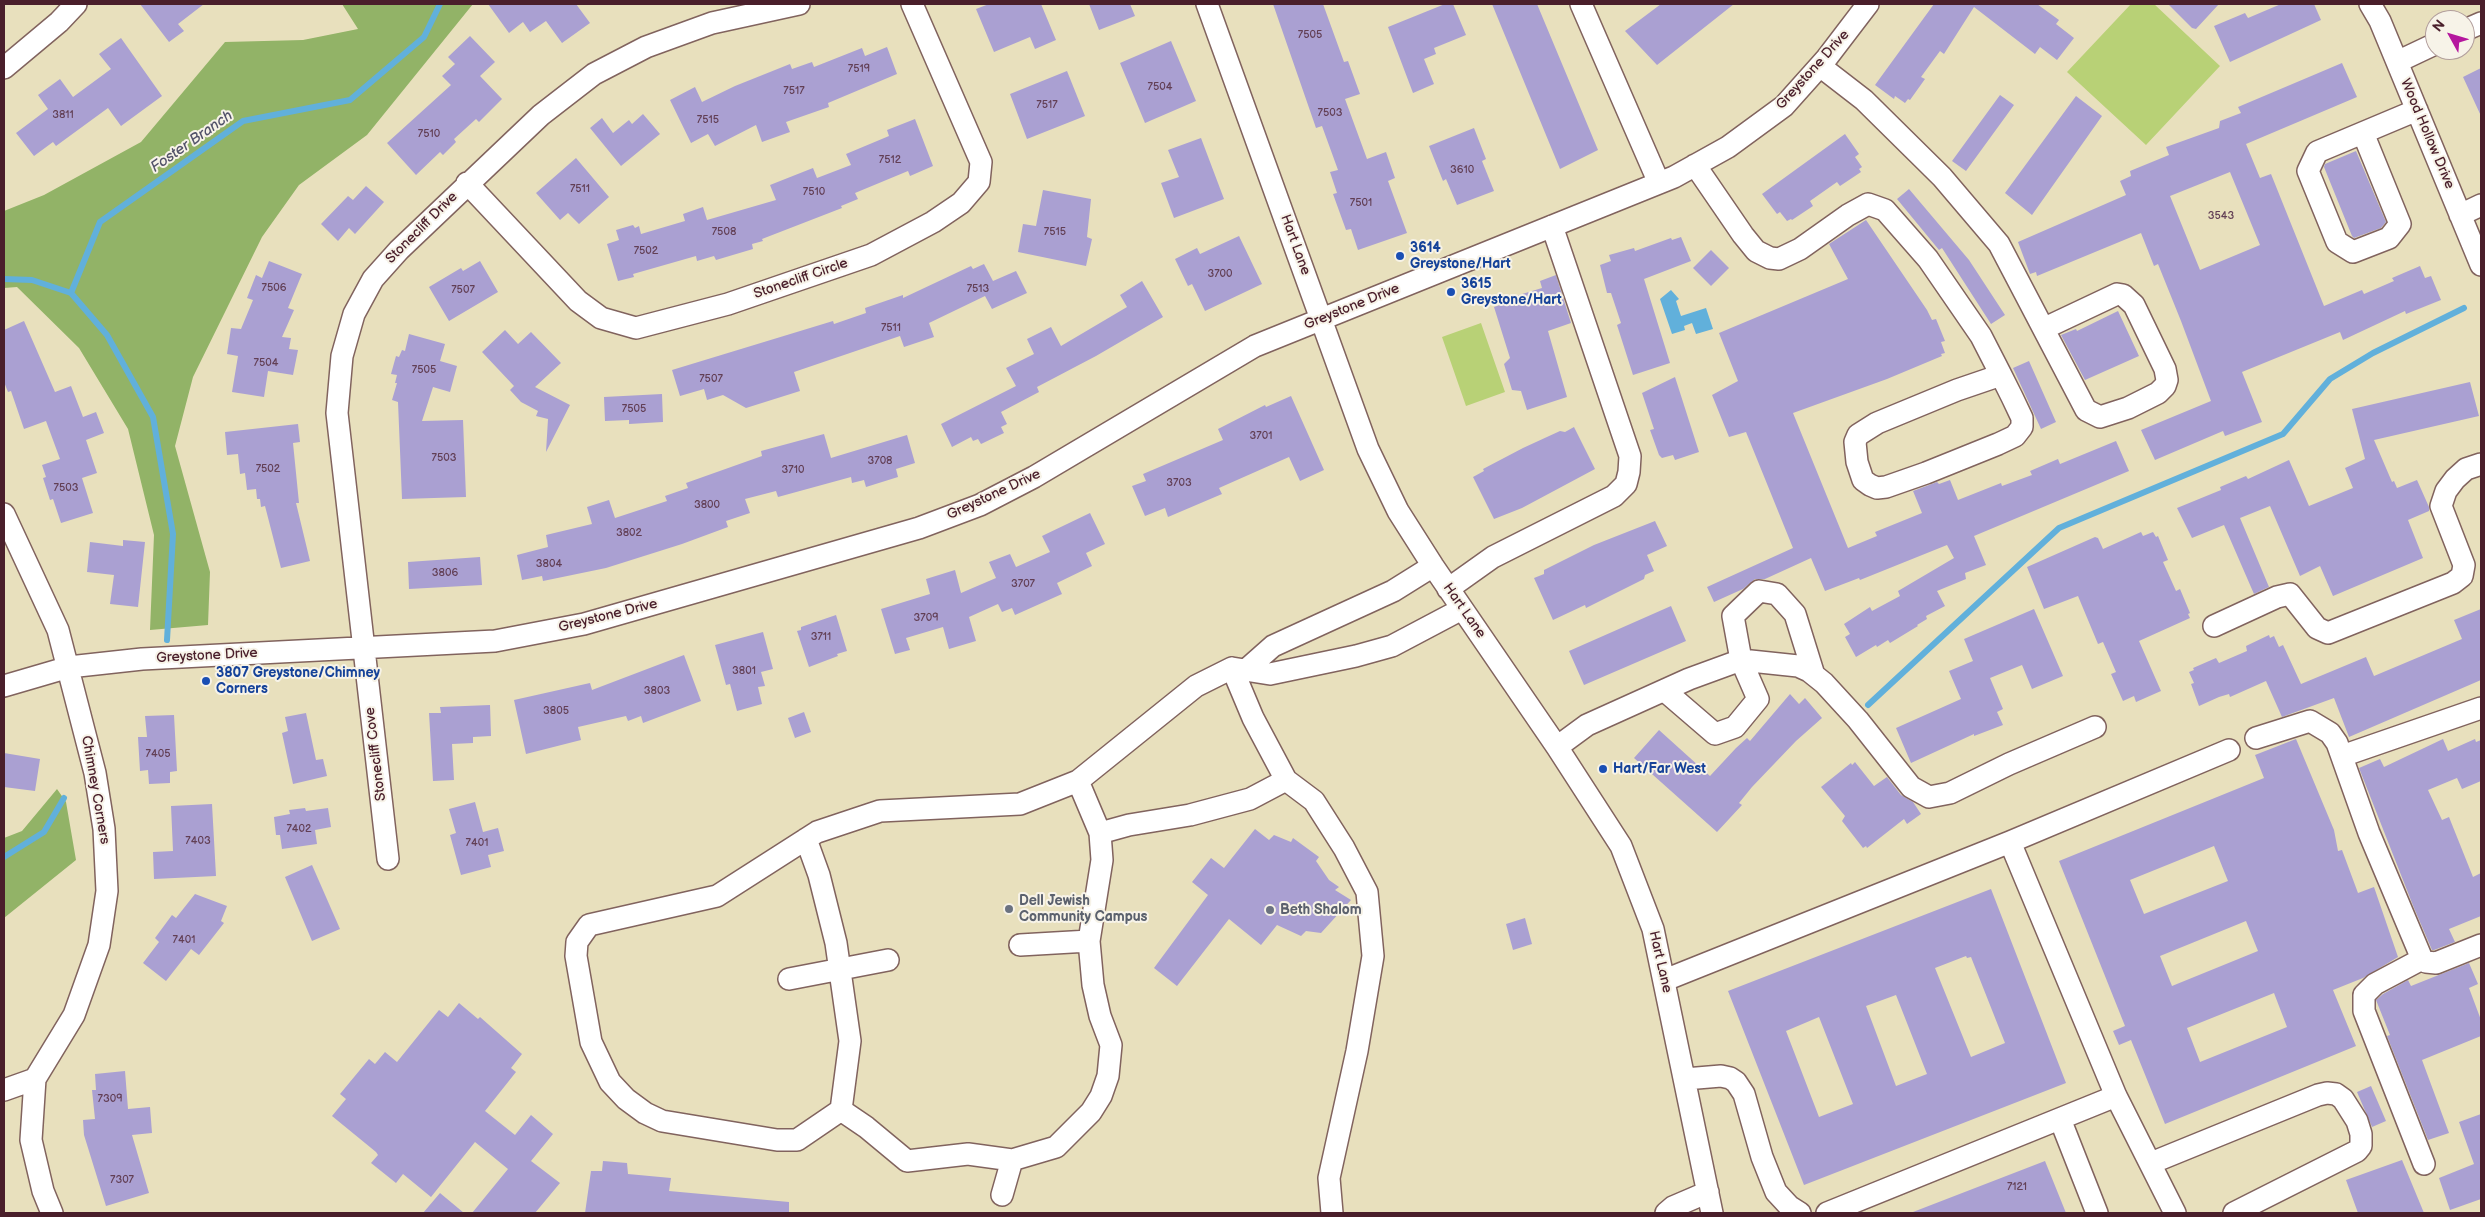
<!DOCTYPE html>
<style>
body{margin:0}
#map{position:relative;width:2485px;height:1217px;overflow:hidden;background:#e8e0bd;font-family:"Balsamiq Sans",sans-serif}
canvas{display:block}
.frame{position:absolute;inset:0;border:5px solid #4a1f2b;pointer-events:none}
.north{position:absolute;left:2425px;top:10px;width:50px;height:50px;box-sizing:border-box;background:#f7f3e8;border:1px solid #b29e9c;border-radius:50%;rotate:309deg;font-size:14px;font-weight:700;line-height:20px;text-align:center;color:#4a1f2b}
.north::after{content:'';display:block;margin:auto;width:18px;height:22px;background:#b5179e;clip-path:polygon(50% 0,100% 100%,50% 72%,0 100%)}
</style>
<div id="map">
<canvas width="2485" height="1217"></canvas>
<div class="frame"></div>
<div class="north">N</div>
</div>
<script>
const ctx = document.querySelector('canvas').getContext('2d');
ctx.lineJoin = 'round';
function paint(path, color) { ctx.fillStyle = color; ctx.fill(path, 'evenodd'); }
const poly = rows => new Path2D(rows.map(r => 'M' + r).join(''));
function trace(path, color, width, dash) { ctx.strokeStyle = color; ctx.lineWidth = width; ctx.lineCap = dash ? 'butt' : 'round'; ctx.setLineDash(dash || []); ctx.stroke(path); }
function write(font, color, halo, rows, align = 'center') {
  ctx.font = font + ' "Balsamiq Sans",sans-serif'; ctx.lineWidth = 4; ctx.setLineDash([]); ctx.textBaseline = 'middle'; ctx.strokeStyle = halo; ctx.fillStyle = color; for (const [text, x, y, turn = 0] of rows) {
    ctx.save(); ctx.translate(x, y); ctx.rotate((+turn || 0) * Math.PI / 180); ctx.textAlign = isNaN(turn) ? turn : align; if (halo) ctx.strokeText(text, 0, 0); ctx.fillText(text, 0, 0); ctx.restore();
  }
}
const green = poly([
 [2131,4,2154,4,2220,66,2146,145,2067,72],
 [1481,323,1505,392,1466,406,1442,337]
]);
const forest = poly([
 [342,4,473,4,367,135,299,185,262,237,193,377,175,446,210,572,208,625,150,630,154,535,128,429,79,348,17,287,4,288,4,211,44,195,141,142,225,42,303,40,358,29],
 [57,789,66,802,76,860,4,918,4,838,22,831]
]);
const water = poly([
 [1671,290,1679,299,1676,301,1681,316,1706,308,1713,329,1696,334,1692,323,1684,326,1685,330,1672,334,1660,299]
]);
const stream = poly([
 [4,279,32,280,71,293,100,222,243,121,350,100,424,37,440,4],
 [71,293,107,335,153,417,173,534,167,640],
 [1868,705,2059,528,2283,434,2330,379,2373,353,2464,308],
 [4,857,44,832,64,798]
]);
const building = poly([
 [140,4,204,4,178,24,184,31,169,42],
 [488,4,576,4,590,23,562,43,546,21,530,32,523,22,509,33],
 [989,4,1041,4,1056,40,1035,49,1030,37,994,52,976,9],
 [1089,4,1130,4,1135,16,1099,30],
 [1273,4,1323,4,1344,62,1348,61,1360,94,1345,99,1367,159,1386,152,1395,178,1388,181,1407,233,1358,250,1351,229,1346,230,1333,194,1337,193,1330,172,1338,170,1322,126,1316,128],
 [1445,4,1453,4,1466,35,1434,48,1436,54,1424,59,1434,84,1413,93,1388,27],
 [1492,4,1537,4,1598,150,1560,169],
 [1661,4,1734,4,1657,65,1625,31],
 [1934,4,2037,4,2059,20,2056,24,2074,38,2057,60,2040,47,2035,54,1974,7,1944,54,1940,51,1921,77,1925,79,1910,100,1908,99,1905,103,1895,96,1894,99,1875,85],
 [2168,4,2219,4,2196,29,2192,28],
 [2281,4,2314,4,2321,20,2230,62,2214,26,2245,13,2248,18],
 [470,36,495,62,480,76,502,99,479,122,476,119,454,139,456,142,443,155,440,152,416,175,387,143,451,85,442,76,455,64,448,57],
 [121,38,162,96,121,126,108,108,56,146,53,142,34,156,16,133,48,109,38,95,60,79,73,97,111,69,99,54],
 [1171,41,1196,101,1145,123,1120,63],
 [887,47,897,74,828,103,829,107,786,122,790,132,762,142,756,125,715,146,708,134,691,143,670,100,695,87,702,102,735,86,790,64,792,69,812,62,814,67,862,48,865,56],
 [2342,63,2357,97,2246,144,2260,178,2271,174,2324,306,2362,290,2364,294,2394,281,2392,278,2420,266,2425,278,2431,276,2441,300,2406,314,2405,311,2343,340,2340,332,2242,372,2262,422,2225,436,2223,431,2155,460,2141,430,2211,401,2181,321,2158,264,2154,266,2141,233,2037,276,2036,272,2030,274,2018,242,2126,195,2120,181,2131,176,2130,171,2169,155,2166,147,2219,128,2220,121,2241,113,2238,107],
 [2230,172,2260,245,2200,270,2170,196],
 [2481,68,2481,116,2463,77],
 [1067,71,1085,116,1027,139,1010,94],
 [2000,95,2014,105,1966,171,1952,161],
 [2076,96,2102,116,2032,215,2005,193],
 [643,114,660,134,621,166,590,128,602,118,613,133,629,120,632,124],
 [915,119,933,166,910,176,908,171,855,193,858,199,841,206,842,208,762,239,763,241,752,244,753,249,716,260,714,256,697,261,696,256,633,274,634,277,618,281,607,244,619,240,616,230,633,225,635,228,639,226,641,234,685,221,683,214,703,207,707,220,776,200,770,185,813,168,817,178,851,165,846,154,889,136,887,130],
 [1474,128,1486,159,1482,161,1494,191,1457,205,1446,179,1443,181,1429,146],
 [1845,134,1859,154,1855,157,1862,167,1859,169,1861,172,1840,186,1837,182,1810,201,1813,206,1792,220,1791,219,1787,221,1780,212,1777,214,1762,194],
 [1201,138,1224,199,1174,218,1161,183,1179,177,1168,150],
 [2356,151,2386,222,2381,228,2354,238,2352,236,2324,167,2325,164],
 [576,158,609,197,579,224,568,213,560,220,536,193],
 [366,186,384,202,355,234,349,228,338,241,321,224,348,196,353,200],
 [1909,189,1969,260,2005,315,1991,324,1942,248,1939,250,1897,199],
 [1043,190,1091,199,1087,237,1092,239,1086,266,1018,252,1023,224,1036,226],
 [1866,220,1927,310,1932,320,1936,319,1945,341,1941,342,1945,353,1941,354,1942,356,1887,379,1793,413,1848,548,1877,536,1875,532,1922,513,1913,491,1937,482,1939,484,1950,480,1958,500,2001,483,2002,486,2032,475,2030,471,2058,459,2060,464,2116,441,2129,471,1974,536,1986,565,1965,573,1966,579,1937,591,1945,606,1926,616,1927,619,1917,625,1918,626,1890,643,1888,640,1877,647,1876,645,1856,657,1845,637,1850,634,1844,624,1870,607,1872,611,1900,596,1898,591,1954,558,1947,545,1860,580,1859,578,1825,591,1811,558,1765,579,1755,579,1743,589,1714,602,1707,587,1793,548,1746,432,1729,437,1712,395,1738,381,1719,333,1848,279,1829,244],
 [1239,236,1262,284,1205,311,1192,284,1188,286,1175,259,1197,248,1200,254],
 [1681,237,1691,261,1644,279,1670,363,1633,375,1617,325,1621,323,1611,293,1607,293,1600,265,1611,261,1609,255,1634,248,1635,251,1671,238,1672,240],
 [1711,250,1729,268,1711,286,1693,268],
 [269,261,302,274,288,308,294,310,282,337,291,338,289,349,298,350,293,375,268,371,264,397,232,392,238,356,227,354,231,328,241,329,253,300,247,298,256,275,262,278],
 [480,261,498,292,449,321,429,287,461,268,463,271],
 [984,264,993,281,1016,271,1027,293,992,309,985,296,929,323,934,337,904,347,900,336,794,372,800,391,746,408,723,395,707,400,704,389,680,396,672,370,833,321,834,324,866,313,865,308,903,295,903,298,971,266,973,269],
 [1556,275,1571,323,1548,331,1567,397,1527,410,1521,391,1512,390,1504,364,1510,358,1494,307,1500,305,1499,301,1542,288,1540,281],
 [1142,281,1163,317,1096,356,1037,387,1039,392,1001,412,1007,424,1001,427,1004,433,981,444,978,439,973,441,971,437,952,447,941,424,1016,386,1006,368,1034,354,1027,339,1051,327,1061,346,1127,307,1120,295],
 [2118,311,2139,356,2085,380,2061,335,2076,329,2077,331],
 [24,321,55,392,71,386,83,417,96,412,104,433,86,440,97,473,82,478,93,513,61,523,53,499,50,500,43,478,46,477,42,465,60,459,46,421,24,429,11,391,8,392,4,382,4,330],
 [505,330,518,344,531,332,561,363,535,387,570,405,546,452,548,419,536,416,538,411,521,402,510,390,514,386,482,352],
 [409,334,445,344,440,361,457,366,450,392,433,387,422,421,463,420,466,497,402,499,398,402,392,400,397,383,395,383,397,375,391,374,396,356,399,357,402,350,405,351],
 [2029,361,2056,422,2041,429,2013,368],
 [1675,377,1699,452,1675,460,1673,455,1662,458,1659,455,1650,430,1654,429,1642,393],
 [2470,382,2479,416,2374,440,2392,482,2394,481,2397,488,2417,480,2429,507,2429,511,2408,520,2423,558,2333,596,2320,566,2300,576,2270,506,2240,518,2269,587,2254,594,2224,525,2192,538,2177,508,2221,490,2220,487,2246,476,2248,479,2289,460,2309,506,2353,488,2345,468,2365,459,2352,409],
 [662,394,663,422,629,424,629,420,605,421,604,397],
 [1291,396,1324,470,1300,481,1289,457,1219,488,1222,494,1168,517,1165,508,1145,516,1132,486,1146,481,1143,474,1223,440,1218,429,1265,405,1266,407],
 [298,424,300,442,293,443,299,503,296,503,310,561,281,568,265,506,261,507,260,499,257,499,256,489,247,490,245,473,240,474,238,454,227,455,225,432],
 [1574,427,1595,469,1522,508,1494,519,1473,477,1484,471,1483,469,1523,448,1560,431,1565,432],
 [824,434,831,458,907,435,915,463,896,469,898,477,866,487,864,480,852,483,851,477,778,497,776,491,745,499,750,513,726,521,728,527,682,544,606,568,543,581,542,576,522,580,517,555,548,547,546,535,592,524,587,507,609,500,615,518,667,501,665,496,688,488,686,483,762,456,761,451],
 [1090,513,1105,544,1086,553,1092,566,1057,583,1062,594,1015,615,1012,608,1002,612,998,604,969,617,976,641,949,649,943,627,906,638,910,650,895,654,881,609,930,594,926,579,955,570,961,593,996,578,989,562,1010,554,1016,567,1050,552,1042,536],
 [1655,521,1667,546,1647,555,1654,571,1645,575,1644,579,1586,608,1585,605,1553,620,1534,578,1544,574,1544,570,1594,545],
 [2141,532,2143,536,2153,532,2156,537,2158,536,2168,560,2163,562,2176,591,2180,589,2190,613,2188,614,2190,618,2139,641,2161,691,2136,702,2134,696,2123,701,2111,674,2116,672,2103,642,2098,644,2078,596,2044,609,2027,567,2095,537,2098,538,2103,549],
 [123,540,145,542,138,607,110,604,114,575,87,572,90,542,123,546],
 [480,557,482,585,409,589,408,562],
 [1671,606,1686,641,1584,685,1569,651],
 [2034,609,2063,676,2032,689,2022,665,1990,678,2003,709,1997,712,2003,725,1974,736,1974,734,1911,763,1896,728,1961,699,1949,671,1973,661,1964,639],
 [2481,609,2481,680,2349,737,2334,698,2282,717,2266,681,2230,697,2229,694,2219,697,2199,706,2191,684,2194,683,2189,672,2194,670,2193,668,2216,658,2219,663,2247,651,2246,646,2269,635,2270,638,2274,636,2279,647,2283,645,2301,684,2366,657,2374,676,2462,639,2454,620],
 [836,615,847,651,837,654,838,656,809,667,797,631,801,630,801,627],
 [763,632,773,669,761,672,765,686,758,687,762,704,737,711,730,684,726,685,715,645],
 [684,655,701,701,643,723,641,716,628,721,626,716,578,727,581,740,526,754,514,700,590,683,592,690],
 [1790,694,1799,704,1805,698,1822,718,1796,741,1752,787,1739,803,1742,805,1717,832,1634,758,1659,730,1710,776,1736,748,1747,738,1750,741],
 [490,705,491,736,473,737,473,743,452,744,454,780,433,781,429,713,441,713,440,707],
 [804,712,811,732,795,738,788,718],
 [306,713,316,760,323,759,327,776,293,784,282,733,288,731,285,717],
 [174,715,177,771,170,772,170,783,149,784,148,770,140,771,138,737,147,737,145,716],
 [2296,739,2334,830,2338,851,2342,850,2358,893,2374,887,2398,957,2363,978,2333,990,2356,1046,2165,1124,2131,1040,2119,1045,2113,1031,2125,1026,2059,861,2264,778,2255,755],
 [2214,846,2228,881,2144,914,2130,880],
 [2246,921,2258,951,2172,986,2160,956],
 [2274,993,2287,1027,2200,1062,2187,1028],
 [2443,739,2448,751,2475,739,2476,742,2481,740,2481,781,2462,789,2457,778,2428,790,2442,820,2449,817,2473,877,2481,873,2481,916,2449,929,2455,942,2434,950,2432,950,2414,908,2359,768,2380,759,2384,767],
 [4,753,40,759,35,791,4,787],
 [1855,762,1874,786,1887,777,1901,795,1913,802,1921,814,1907,824,1904,819,1867,848,1866,846,1863,848,1842,821,1845,816,1821,787,1851,763,1852,765],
 [475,802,483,832,498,828,504,851,488,855,491,867,461,875,450,835,456,833,449,809],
 [212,804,216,876,154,879,153,852,173,851,171,806],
 [305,808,306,811,328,808,331,827,315,830,317,844,282,849,280,835,276,835,274,817,290,814,289,810],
 [1255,829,1269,840,1274,835,1291,842,1293,838,1319,857,1316,861,1329,880,1339,887,1335,890,1351,900,1321,933,1306,931,1301,936,1277,925,1261,945,1229,919,1177,986,1154,968,1208,895,1192,882,1211,858,1224,868],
 [312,865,340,929,312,941,285,877],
 [1991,889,2066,1083,1804,1185,1728,991],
 [1966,956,1967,958,1971,957,2005,1043,1971,1057,1935,968],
 [1896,995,1927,1074,1896,1086,1866,1006],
 [1819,1017,1853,1104,1819,1117,1786,1031],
 [195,894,227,906,221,921,224,923,199,955,191,949,166,981,143,963,159,942,155,938,172,915,176,918],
 [1525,918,1532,944,1513,950,1506,924],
 [2469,963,2478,984,2469,988,2481,1020,2481,1036,2422,1060,2449,1133,2428,1140,2387,1036,2390,1035,2376,1000,2383,994,2408,980,2411,986],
 [459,1003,478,1019,480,1017,522,1054,511,1068,516,1072,485,1111,515,1135,531,1115,553,1134,531,1161,560,1183,535,1213,472,1213,508,1169,475,1142,431,1197,403,1174,396,1183,371,1163,378,1155,376,1152,332,1116,346,1099,340,1094,369,1059,375,1064,385,1052,397,1062,439,1010,448,1017],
 [125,1071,128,1109,150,1107,152,1133,132,1135,149,1193,106,1206,84,1135,83,1120,95,1119,92,1090,96,1090,95,1074],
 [2371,1086,2386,1121,2372,1127,2357,1092],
 [2481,1114,2481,1199,2450,1210,2439,1178,2474,1164,2459,1122],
 [2402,1160,2424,1213,2358,1213,2346,1180],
 [603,1161,627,1163,628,1174,671,1178,669,1191,789,1202,789,1213,585,1213,591,1171,602,1171],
 [2045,1161,2066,1213,1913,1213,1913,1212],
 [440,1193,464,1213,423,1213]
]);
const minor = poly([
 [1207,4,1368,449,1398,511,1433,566,1557,747,1621,846,1653,929,1712,1213],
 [1581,4,1659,183],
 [2370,4,2380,21,2481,265],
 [2465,30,2481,23],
 [2397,62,2435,44],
 [1820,66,1864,100,1942,177,1999,244,2086,410,2100,417,2128,408,2158,393,2165,386,2167,380,2165,369,2134,305,2123,295,2117,294,2045,328],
 [4,68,59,22,76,4],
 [2363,133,2400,224,2389,238,2353,252,2337,242,2308,171,2317,152,2417,110],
 [1695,165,1743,235,1756,251,1770,258,1779,259,1800,249,1848,215,1868,204,1885,210,1928,259,1981,336,2001,375,2012,397,2022,418,2022,427,2015,436,1998,444,1926,473,1886,487,1877,488,1870,485,1863,480,1857,462,1855,442,1858,435,1877,423,1957,390,2001,375],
 [467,183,578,301,601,318,636,328,728,304,871,255,933,222,961,203,979,182,981,162,912,4],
 [2460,215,2481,205],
 [4,514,58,630,95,773,104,829,107,891,99,945,74,1015,35,1079,31,1140,43,1191,52,1213],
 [1448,589,1493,557,1614,496,1626,484,1629,472,1630,456,1552,226],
 [2214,626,2277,597,2290,594,2317,628,2328,633,2453,583,2462,576,2464,565,2441,506,2446,491,2455,479,2466,469,2481,464],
 [1232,668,1253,718,1286,780,1250,799,1190,815,1129,825,1100,833,1102,860,1089,941,1093,985,1100,1016,1111,1045,1108,1076,1101,1096,1091,1112,1056,1147,1012,1160,968,1154,907,1161,866,1127,841,1110,797,1140,777,1140,662,1121,645,1113,626,1099,610,1082,591,1042,576,956,577,942,589,925,717,896,817,832,880,811,1020,804,1078,781,1196,686,1232,668,1270,674,1356,656,1392,646,1462,609],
 [1247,669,1273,646,1393,591,1433,566],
 [4,686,69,667,142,659,495,641,584,624,919,528,980,505,1034,477,1255,346,1674,177,1728,147,1784,106,1826,59,1868,4],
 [1665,691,1715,734,1735,727,1758,699,1741,660,1733,616,1759,591,1777,594,1795,614,1814,675],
 [2256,738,2310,721,2330,733,2337,743,2369,833,2422,959,2426,962,2436,963,2481,945],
 [1557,747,1587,725,1689,679,1741,660,1798,666,1809,671,1824,683,1858,720,1911,787,1929,797,1950,793,2009,764,2095,727],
 [2342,756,2481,708],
 [1286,780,1314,801,1344,848,1367,892,1373,956,1357,1051,1329,1178,1332,1213],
 [1078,781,1100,833],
 [806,839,819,875,836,943,850,1041,841,1110],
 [2010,842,2116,1096,2175,1213],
 [388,859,337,413,342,356,354,314,373,279,399,250,541,115,594,74,646,47,712,23,799,4],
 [1020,945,1089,941],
 [2422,959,2375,984,2364,995,2364,1011,2424,1164],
 [789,979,888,960],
 [1665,980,2010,842,2229,750],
 [1685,1079,1721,1076,1730,1078,1736,1082,1744,1094,1762,1157,1776,1192,1789,1206,1800,1213],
 [4,1090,35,1079],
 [2060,1119,2097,1213],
 [2151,1163,2318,1095,2327,1093,2336,1094,2343,1099,2357,1121,2361,1134,2361,1146,2357,1151,2234,1213],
 [1002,1195,1012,1160],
 [1666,1213,1673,1207,1708,1192],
 [1827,1213,2116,1096]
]);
const markers = [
 [1400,256,5,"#1a4fb4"],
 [1451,292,5,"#1a4fb4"],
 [206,681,5,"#1a4fb4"],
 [1603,769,5,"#1a4fb4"],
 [1009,909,5,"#6b7280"],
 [1270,910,5,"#6b7280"]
];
const numberNames = [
 ["7505",1310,35],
 ["7519",859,69],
 ["7504",1160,87],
 ["7517",794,91],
 ["7517",1047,105],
 ["7503",1330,113],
 ["3811",63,115],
 ["7515",708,120],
 ["7510",429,134],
 ["7512",890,160],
 ["3610",1462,170],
 ["7511",580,189],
 ["7510",814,192],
 ["7501",1361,203],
 ["3543",2221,216],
 ["7508",724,232],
 ["7515",1055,232],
 ["7502",646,251],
 ["3700",1220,274],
 ["7506",274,288],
 ["7513",978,289],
 ["7507",463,290],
 ["7511",891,328],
 ["7504",266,363],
 ["7505",424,370],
 ["7507",711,379],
 ["7505",634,409],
 ["3701",1261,436],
 ["7503",444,458],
 ["3708",880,461],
 ["7502",268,469],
 ["3710",793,470],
 ["3703",1179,483],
 ["7503",66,488],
 ["3800",707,505],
 ["3802",629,533],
 ["3804",549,564],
 ["3806",445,573],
 ["3707",1023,584],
 ["3709",926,618],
 ["3711",821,637],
 ["3801",744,671],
 ["3803",657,691],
 ["3805",556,711],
 ["7405",158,754],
 ["7402",299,829],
 ["7403",198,841],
 ["7401",477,843],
 ["7401",184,940],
 ["7309",110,1099],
 ["7307",122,1180],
 ["7121",2017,1187]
];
const streetNames = [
 ["Greystone Drive",1813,70,-48],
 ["Wood Hollow Drive",2427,134,67],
 ["Stonecliff Drive",422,228,-45],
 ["Hart Lane",1295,245,70],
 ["Stonecliff Circle",801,279,-19],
 ["Greystone Drive",1352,307,-22],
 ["Greystone Drive",994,495,-25],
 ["Hart Lane",1464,611,55],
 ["Greystone Drive",608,616,-14],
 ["Greystone Drive",207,656,-3],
 ["Stonecliff Cove",376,754,-97],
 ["Chimney Corners",95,790,80],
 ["Hart Lane",1660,962,77]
];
const transitNames = [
 ["3614",1410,248],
 ["Greystone/Hart",1410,264],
 ["3615",1461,284],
 ["Greystone/Hart",1461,300],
 ["3807 Greystone/Chimney",216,673],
 ["Corners",216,689],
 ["Hart/Far West",1613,769]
];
const worshipNames = [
 ["Dell Jewish",1019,901],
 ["Community Campus",1019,917],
 ["Beth Shalom",1280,910]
];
const waterNames = [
 ["Foster Branch",192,142,-35]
];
paint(green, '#b8d176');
paint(forest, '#92b367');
paint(water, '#61b0db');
trace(stream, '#61b0db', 6);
paint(building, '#aaa0d2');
trace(minor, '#81635e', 24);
trace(minor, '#fff', 21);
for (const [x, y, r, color] of markers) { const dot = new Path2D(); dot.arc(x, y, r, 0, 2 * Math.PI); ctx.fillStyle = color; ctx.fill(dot); trace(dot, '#f7f3e8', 2); }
write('11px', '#623f55', null, numberNames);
write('14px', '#4a1f2b', '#f7f3e8', streetNames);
write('bold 14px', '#164399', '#f7f3e8', transitNames, 'left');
write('bold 14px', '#5b616d', '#f7f3e8', worshipNames, 'left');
write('italic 15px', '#525269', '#f7f3e8', waterNames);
</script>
